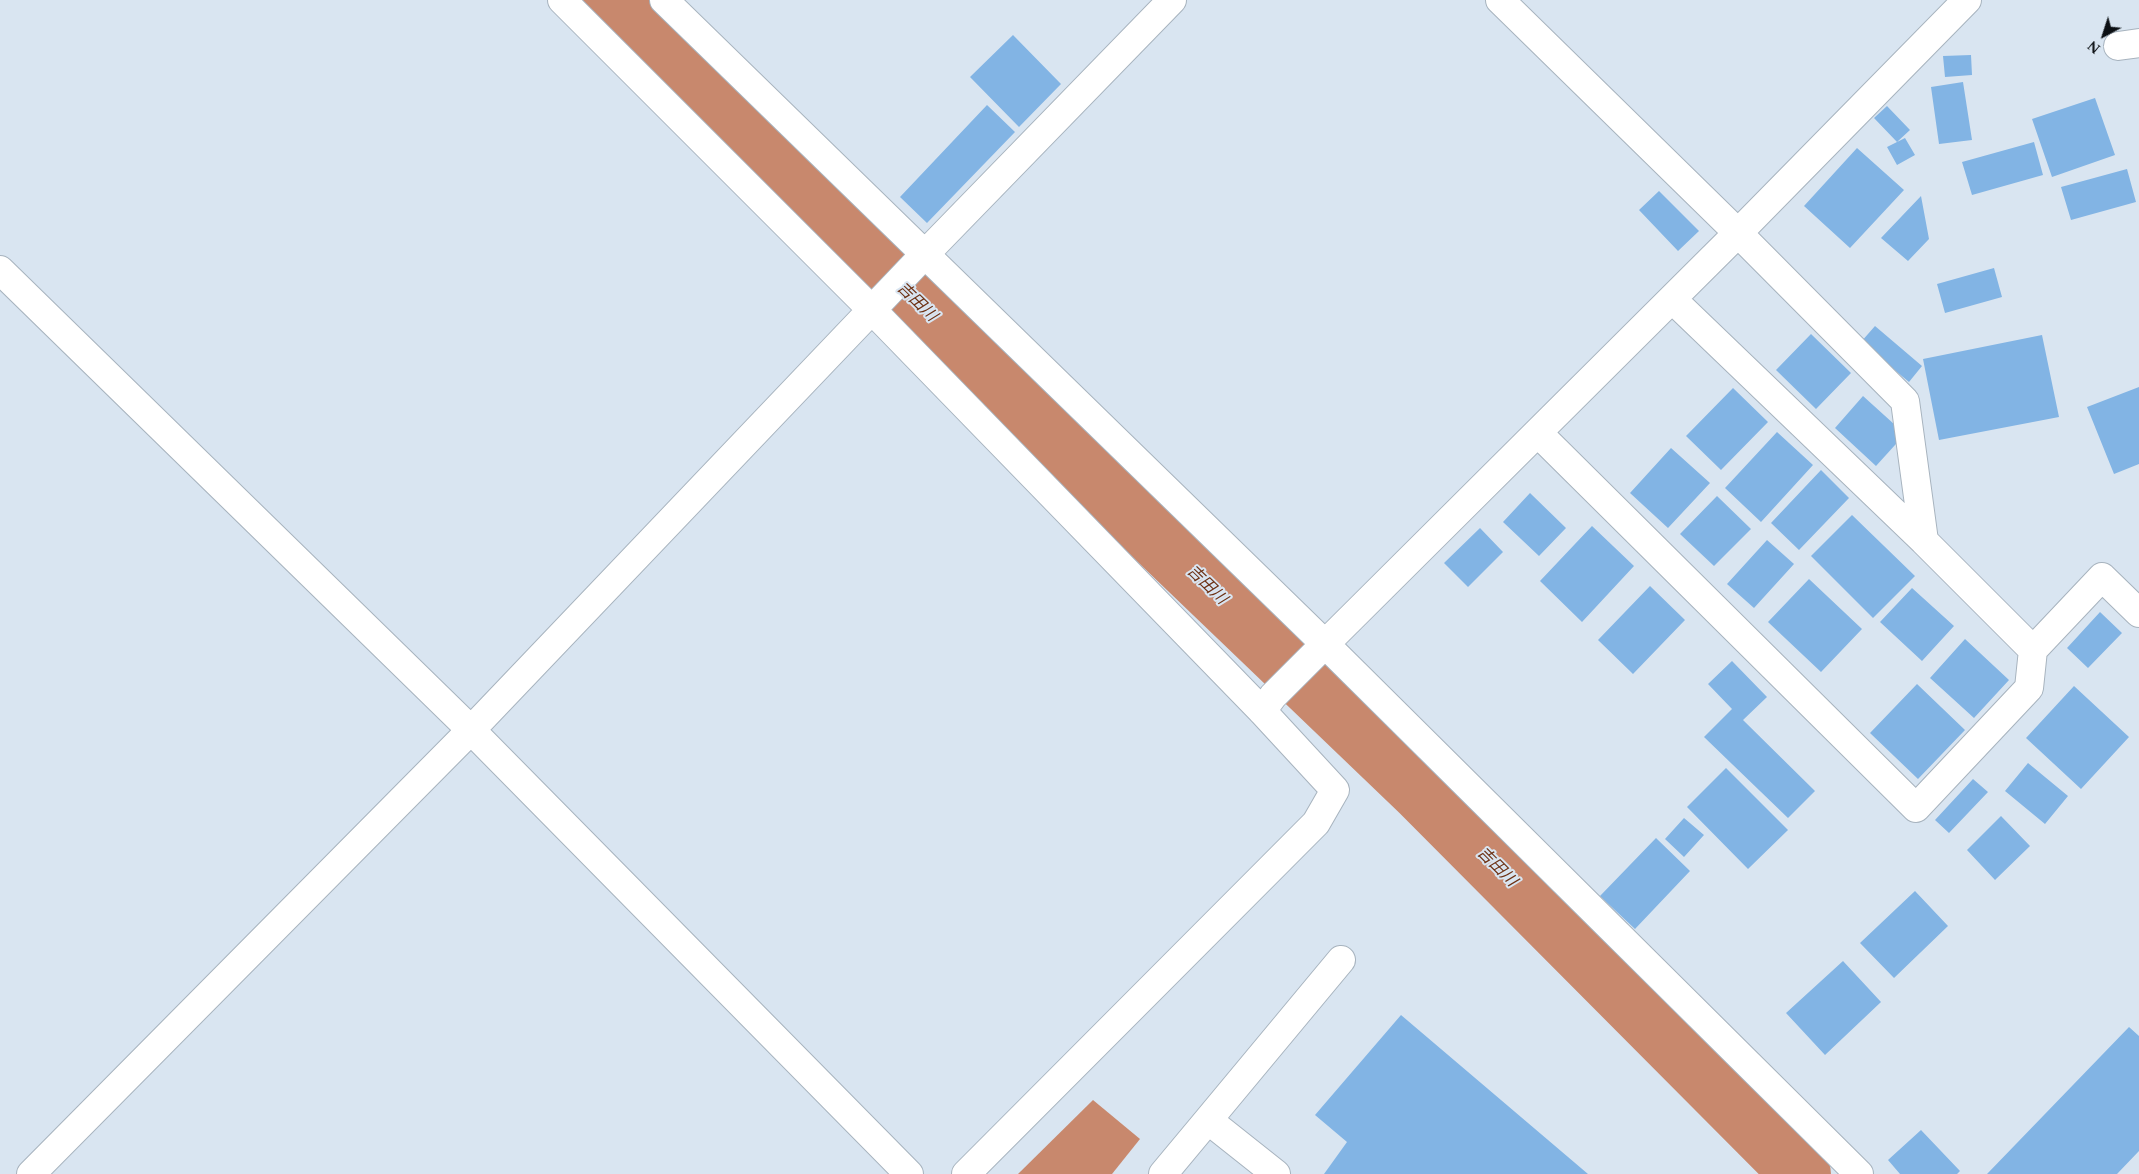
<!DOCTYPE html>
<meta charset="utf-8">
<style>
body{margin:0}
#map{position:relative;width:2139px;height:1174px;overflow:hidden;background:#d9e5f1;font-family:Spectral,serif}
canvas{display:block}
.north{position:absolute;left:2079px;top:10px;width:50px;height:50px;-webkit-text-stroke:4px #d9e5f1;paint-order:stroke;rotate:220deg;font-size:14px;font-weight:700;line-height:20px;text-align:center;color:#0c1014}
.north::after{content:'';display:block;margin:auto;width:18px;height:22px;background:#0c1014;clip-path:polygon(50% 0,100% 100%,50% 72%,0 100%)}
</style>
<div id="map">
<canvas width="2139" height="1174"></canvas>
<div class="north">N</div>
</div>
<script>
const ctx = document.querySelector('canvas').getContext('2d');
ctx.lineJoin = 'round';
function paint(path, color) { ctx.fillStyle = color; ctx.fill(path, 'evenodd'); }
const poly = rows => new Path2D(rows.map(r => 'M' + r).join(''));
function trace(path, color, width, dash) { ctx.strokeStyle = color; ctx.lineWidth = width; ctx.lineCap = dash ? 'butt' : 'round'; ctx.setLineDash(dash || []); ctx.stroke(path); }
function write(font, color, halo, rows, align = 'center') {
  ctx.font = font + ' Spectral,"Noto Sans JP",serif'; ctx.lineWidth = 4; ctx.setLineDash([]); ctx.textBaseline = 'middle'; ctx.strokeStyle = halo; ctx.fillStyle = color; for (const [text, x, y, turn = 0] of rows) {
    ctx.save(); ctx.translate(x, y); ctx.rotate((+turn || 0) * Math.PI / 180); ctx.textAlign = isNaN(turn) ? turn : align; if (halo) ctx.strokeText(text, 0, 0); ctx.fillText(text, 0, 0); ctx.restore();
  }
}
const water = poly([
 [1093,1100,1140,1139,1112,1174,1018,1174]
]);
const river = poly([
 [608,0,715,108,1130,513,1420,791,1801,1174]
]);
const building = poly([
 [1013,35,1061,84,1019,127,970,77],
 [1971,55,1972,75,1945,77,1943,56],
 [1963,82,1972,140,1939,144,1931,87],
 [2095,98,2115,155,2052,177,2032,119],
 [987,105,1015,132,927,223,900,197],
 [1887,106,1910,130,1897,142,1905,138,1915,155,1897,165,1887,147,1897,142,1874,118],
 [2034,142,2043,175,1972,195,1962,162],
 [1857,148,1904,190,1850,248,1804,206],
 [2127,169,2136,202,2071,220,2061,187],
 [1659,191,1699,231,1678,251,1639,210],
 [1921,196,1929,239,1908,261,1881,238],
 [1994,268,2002,297,1945,313,1937,284],
 [1875,326,1922,366,1909,382,1861,342],
 [1811,334,1851,373,1816,409,1776,370],
 [2042,335,2059,417,1939,440,1923,359],
 [2139,387,2139,464,2114,474,2087,407],
 [1733,388,1768,422,1721,470,1686,436],
 [1863,396,1905,434,1876,466,1835,428],
 [1777,432,1813,465,1761,522,1725,488],
 [1671,448,1710,483,1668,528,1630,493],
 [1821,470,1849,498,1799,550,1771,523],
 [1530,493,1566,528,1539,556,1503,522],
 [1717,496,1751,529,1714,566,1680,534],
 [1852,515,1915,576,1873,618,1811,556],
 [1592,526,1634,566,1582,622,1540,581],
 [1480,528,1503,552,1468,587,1444,563],
 [1767,540,1794,564,1754,608,1727,584],
 [1809,579,1862,629,1821,672,1768,622],
 [1650,586,1685,620,1633,674,1598,640],
 [1912,588,1954,626,1922,661,1880,622],
 [2100,612,2122,633,2088,668,2067,648],
 [1965,639,2009,680,1974,718,1930,678],
 [1732,661,1767,697,1743,720,1815,791,1788,818,1704,737,1732,709,1708,684],
 [1917,684,1965,730,1918,779,1870,733],
 [2074,686,2129,737,2081,789,2026,738],
 [2028,763,2068,796,2045,824,2005,791],
 [1726,768,1788,830,1748,869,1687,807],
 [1973,779,1988,792,1949,833,1935,820],
 [2001,816,2030,846,1995,880,1967,850],
 [1684,818,1704,835,1684,857,1665,839],
 [1656,838,1690,871,1635,929,1600,896],
 [1915,891,1948,926,1894,978,1860,943],
 [1843,961,1881,1002,1825,1055,1786,1013],
 [1401,1015,1588,1174,1324,1174,1347,1142,1315,1115],
 [2129,1027,2139,1036,2139,1151,2117,1174,1987,1174],
 [1921,1130,1960,1171,1957,1174,1900,1174,1888,1160]
]);
const minor = poly([
 [562,0,872,310,1262,711,1335,790,1316,823,966,1174],
 [664,0,1325,644,1859,1174],
 [1500,0,1738,233,1905,401,1924,541,2033,650],
 [2118,46,2139,43],
 [0,270,471,730,909,1174],
 [1672,299,1924,541],
 [1538,433,1916,808,2029,688,2033,650,2102,577,2139,613],
 [1262,711,1273,696,1325,644,1738,233,1967,0],
 [31,1174,471,730,925,254,1172,0],
 [1163,1174,1208,1120],
 [1276,1174,1208,1120,1341,960]
]);
const waterNames = [
 ["吉田川",916,303,44],
 ["吉田川",1206,586,44],
 ["吉田川",1496,868,45]
];
paint(water, '#c8886d');
trace(river, '#c8886d', 60);
paint(building, '#82b4e4');
trace(minor, '#a7b3be', 30);
trace(minor, '#fff', 28);
write('italic 16px', '#6d3114', '#d9e5f1', waterNames);
</script>
